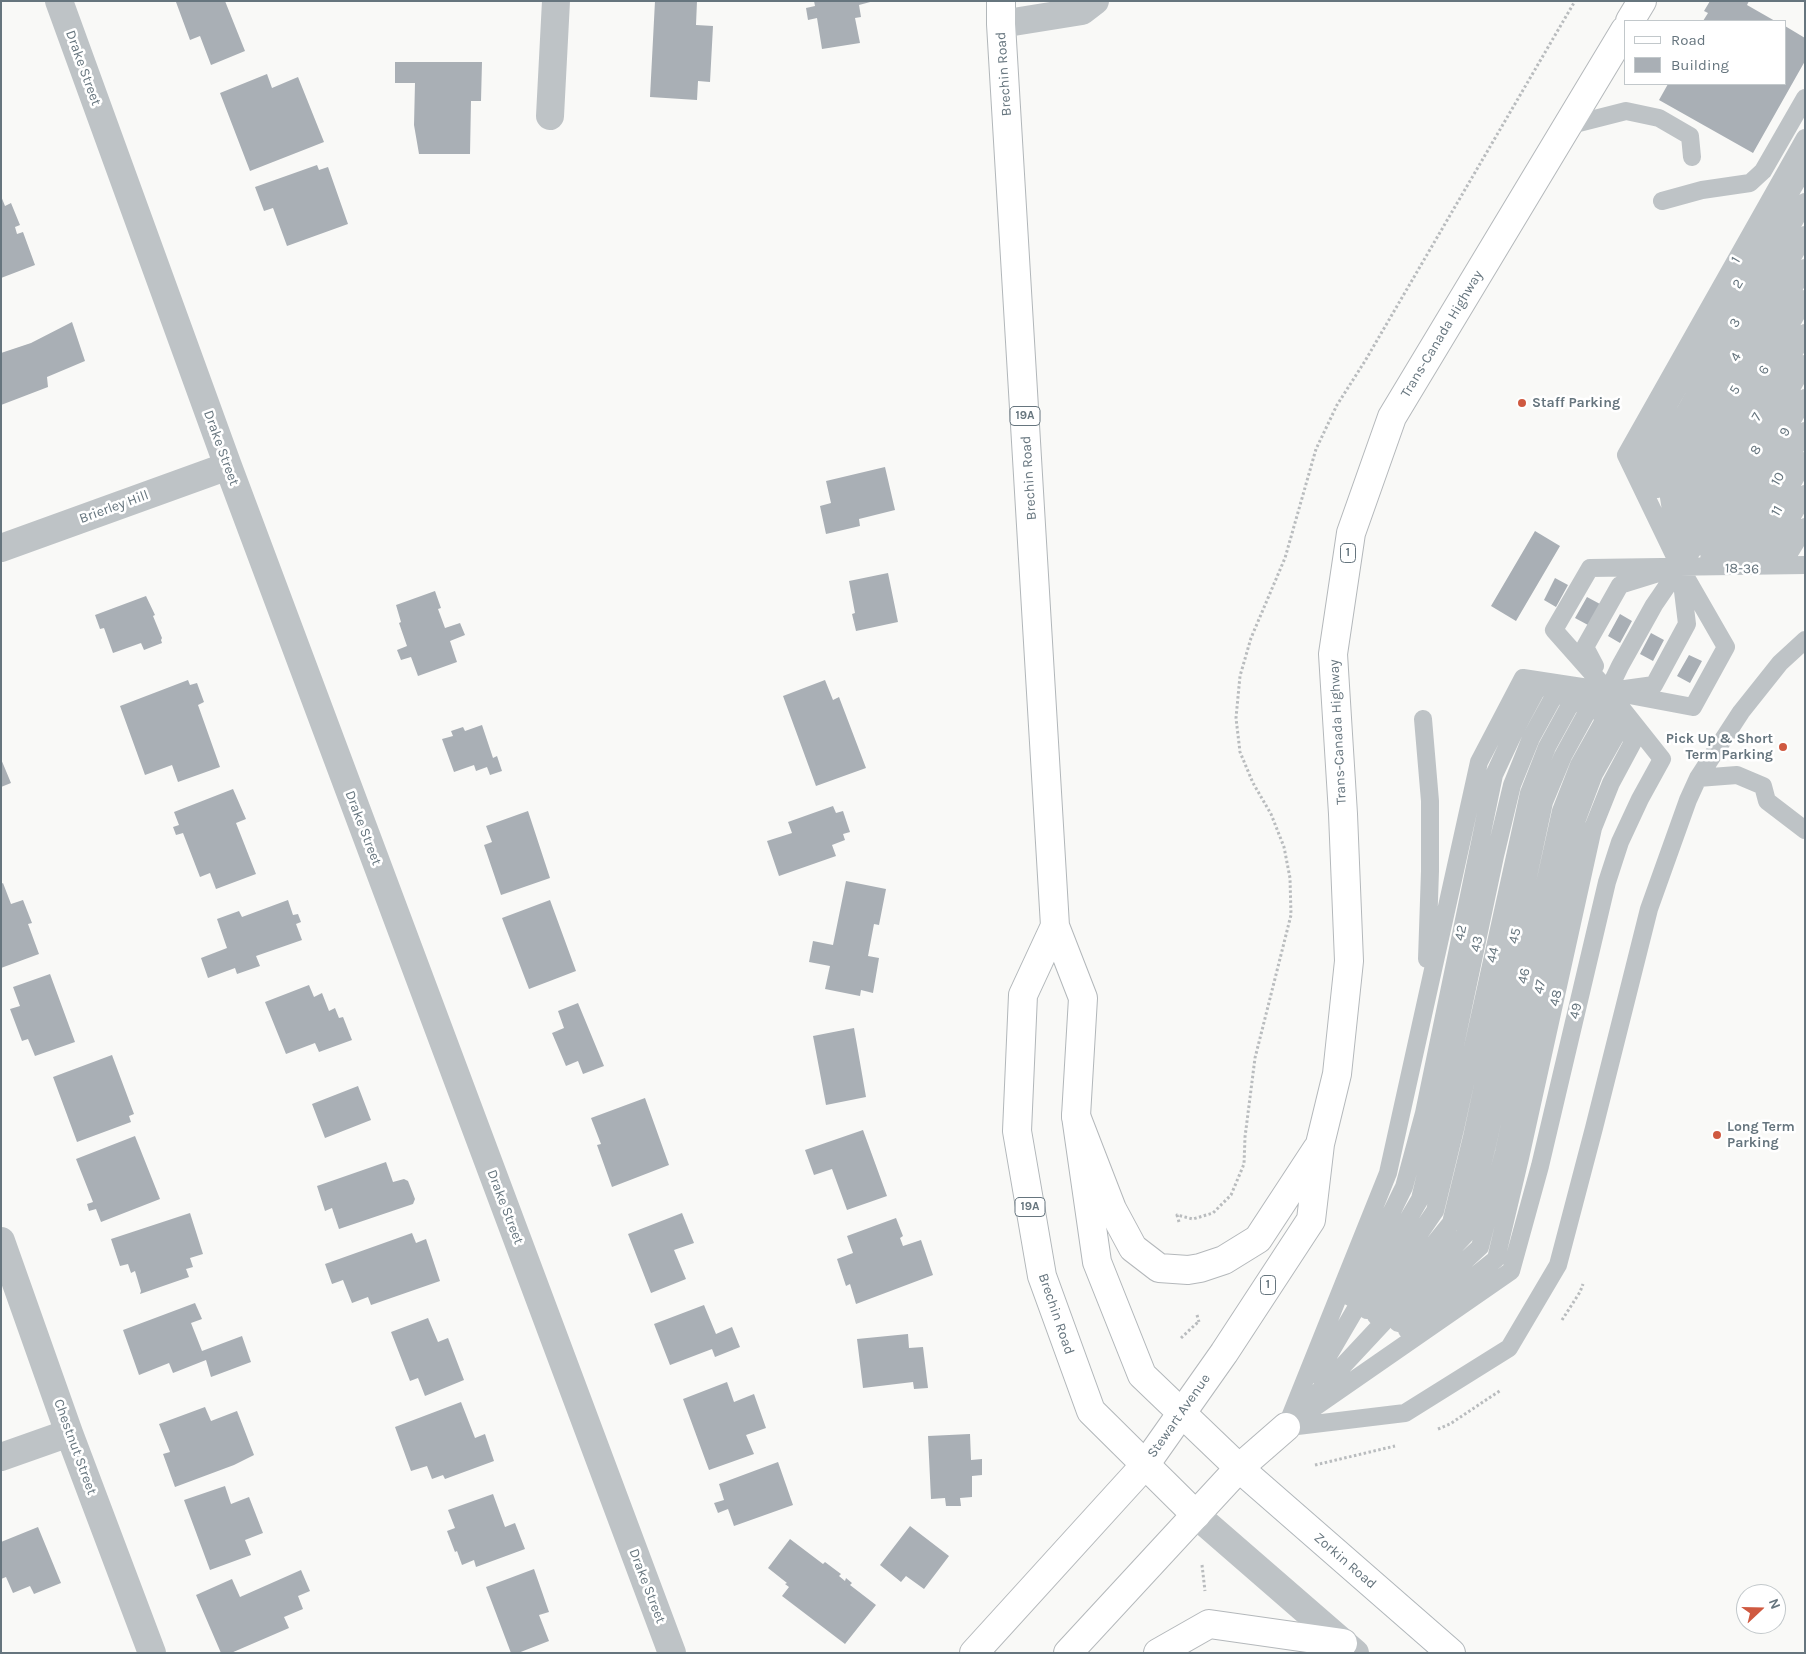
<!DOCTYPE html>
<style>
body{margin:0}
#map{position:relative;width:1806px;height:1654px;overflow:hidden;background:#f9f9f7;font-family:Karla,sans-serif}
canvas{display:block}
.frame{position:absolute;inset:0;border:2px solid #66757e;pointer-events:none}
.legend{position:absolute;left:1624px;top:20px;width:162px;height:65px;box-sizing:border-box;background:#fff;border:1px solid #c2c8cb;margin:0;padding:6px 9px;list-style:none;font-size:15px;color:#66757e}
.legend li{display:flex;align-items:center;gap:10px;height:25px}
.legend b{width:25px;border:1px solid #c2c8cb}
.north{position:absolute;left:1736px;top:1584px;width:50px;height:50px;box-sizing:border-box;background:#fff;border:1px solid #c2c8cb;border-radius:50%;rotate:69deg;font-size:14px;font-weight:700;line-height:20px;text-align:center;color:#66757e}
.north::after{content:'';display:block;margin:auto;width:18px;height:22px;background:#cf5940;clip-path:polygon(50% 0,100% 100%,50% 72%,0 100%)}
</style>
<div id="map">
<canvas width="1806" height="1654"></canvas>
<div class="frame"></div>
<ul class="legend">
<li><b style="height:6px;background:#fff"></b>Road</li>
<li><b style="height:14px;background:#a9afb5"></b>Building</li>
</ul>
<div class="north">N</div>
</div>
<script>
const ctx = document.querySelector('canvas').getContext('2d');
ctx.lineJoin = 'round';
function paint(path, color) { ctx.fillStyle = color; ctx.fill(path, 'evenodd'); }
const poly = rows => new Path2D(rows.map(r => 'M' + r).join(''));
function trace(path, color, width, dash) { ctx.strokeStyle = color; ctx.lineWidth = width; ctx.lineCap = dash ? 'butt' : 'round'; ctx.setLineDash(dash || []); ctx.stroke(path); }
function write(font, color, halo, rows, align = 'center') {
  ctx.font = font + ' Karla,sans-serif'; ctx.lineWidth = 5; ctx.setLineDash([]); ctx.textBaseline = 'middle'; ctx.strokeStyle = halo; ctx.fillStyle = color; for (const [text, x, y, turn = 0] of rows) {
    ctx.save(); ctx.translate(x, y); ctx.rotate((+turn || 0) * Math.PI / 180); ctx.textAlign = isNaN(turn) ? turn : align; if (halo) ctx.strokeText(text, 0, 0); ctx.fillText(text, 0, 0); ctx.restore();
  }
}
const building = poly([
 [178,1,225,1,245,51,211,65,200,36,190,40,176,2],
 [655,1,697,1,696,25,713,26,710,82,698,81,697,100,650,97],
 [814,1,874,1,859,5,861,17,855,18,860,43,822,49,817,18,808,20,806,8,815,6],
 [1710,1,1749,1,1747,5,1775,21,1703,21,1708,13,1704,11],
 [1785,26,1805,38,1805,61,1753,153,1659,100,1668,84,1785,84],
 [395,62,482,62,481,101,471,101,470,154,419,154,414,125,415,83,395,83],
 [267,74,272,88,298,77,324,142,250,171,220,93],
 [317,165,319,170,328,167,348,224,287,246,273,208,264,211,255,187],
 [1,196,5,206,11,203,20,225,15,227,17,234,23,232,35,265,1,278],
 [72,322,85,361,47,377,48,387,1,405,1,353,31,343],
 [885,467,895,510,859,519,860,526,826,534,820,506,831,503,826,481],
 [1535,531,1560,546,1516,621,1491,606],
 [888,573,898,622,856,631,852,614,855,613,849,581],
 [1555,578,1568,585,1556,607,1544,600],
 [435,591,441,608,438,609,445,628,460,623,465,635,450,641,457,662,418,676,411,657,401,660,397,650,407,646,399,623,401,622,396,605],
 [146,596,155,615,153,616,162,638,161,640,162,643,144,650,141,643,113,653,104,628,100,629,95,615],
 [1587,597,1600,604,1588,625,1575,618],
 [1620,614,1632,621,1620,643,1608,636],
 [1651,633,1664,640,1653,661,1640,654],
 [1689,655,1702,661,1690,683,1677,676],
 [188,680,190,685,197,683,204,702,198,705,220,767,178,782,172,765,145,775,120,706],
 [825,680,833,700,839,697,866,768,816,786,783,696],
 [482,725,493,758,497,756,502,771,490,775,487,767,476,771,474,765,454,772,442,739,453,736,451,731,463,727,465,731],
 [1,759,11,783,1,787],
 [233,789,246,819,236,823,256,874,216,889,210,873,200,877,183,833,176,835,173,827,179,825,174,812],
 [833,806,836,813,843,811,850,832,843,834,845,840,832,845,836,856,779,876,767,841,792,833,788,822],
 [528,811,550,878,501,895,484,845,492,842,486,826],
 [846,881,886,889,879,925,874,924,868,956,879,958,873,993,861,990,860,996,825,989,830,966,809,962,813,941,833,945],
 [3,883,11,904,23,900,32,923,28,924,39,954,1,968,1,884],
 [288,900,293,915,298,914,301,922,296,924,302,940,256,956,260,966,237,974,235,968,208,978,201,958,227,948,217,919,239,911,242,917],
 [550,900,576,971,529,989,502,918],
 [50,974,75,1042,35,1056,28,1039,22,1041,10,1009,20,1006,13,987],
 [309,985,314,997,322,993,329,1011,335,1008,339,1018,343,1017,352,1040,319,1052,315,1043,286,1054,265,1002],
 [578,1003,604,1066,583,1074,578,1061,566,1066,552,1033,564,1028,558,1011],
 [854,1028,866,1097,826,1105,813,1036],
 [112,1055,134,1114,129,1116,131,1122,77,1142,53,1077],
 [358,1086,371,1120,325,1138,312,1104],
 [645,1098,669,1165,612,1187,597,1145,601,1144,591,1118],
 [863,1130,887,1196,847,1210,832,1169,814,1175,805,1150],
 [135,1136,160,1199,101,1222,96,1209,89,1211,87,1204,93,1202,76,1159],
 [386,1162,393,1182,404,1179,408,1181,415,1199,413,1204,339,1229,332,1208,325,1211,317,1186],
 [190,1213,203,1254,190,1258,193,1267,186,1269,189,1277,140,1294,141,1291,135,1271,131,1273,128,1264,120,1266,111,1239],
 [682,1213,694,1243,674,1250,686,1279,651,1293,628,1234],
 [896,1218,903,1236,900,1238,903,1246,921,1240,933,1275,856,1304,850,1284,846,1286,837,1259,853,1253,847,1236],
 [412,1233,416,1243,426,1239,440,1281,371,1305,368,1297,352,1303,343,1280,332,1284,325,1264],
 [195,1303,202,1319,191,1323,202,1351,242,1336,251,1362,211,1377,206,1360,173,1373,169,1363,139,1375,123,1330],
 [704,1305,716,1334,732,1327,740,1347,715,1357,712,1349,670,1365,654,1324],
 [428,1318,438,1342,448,1338,464,1380,425,1396,418,1378,410,1381,391,1332],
 [908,1334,909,1348,923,1347,928,1388,914,1389,913,1382,863,1388,857,1339],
 [727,1382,734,1402,754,1394,766,1428,746,1435,754,1454,709,1470,683,1399],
 [461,1402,475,1438,485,1434,494,1461,445,1479,443,1475,432,1479,427,1466,411,1471,395,1427],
 [205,1407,211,1421,237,1411,254,1455,234,1465,175,1487,163,1454,170,1452,159,1424],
 [970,1434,971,1460,982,1459,982,1475,972,1476,972,1497,960,1498,961,1506,946,1506,945,1498,931,1499,928,1436],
 [778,1462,793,1505,734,1526,728,1509,718,1513,714,1503,724,1500,719,1484],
 [225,1486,231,1504,249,1497,263,1533,245,1540,251,1555,210,1570,184,1500],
 [493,1494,505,1527,515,1523,525,1549,476,1567,474,1560,462,1565,457,1551,455,1552,447,1531,455,1528,448,1510],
 [910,1526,949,1556,924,1589,906,1576,901,1582,880,1565],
 [38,1527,61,1583,34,1594,30,1586,13,1593,6,1577,1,1579,1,1542],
 [790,1539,823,1564,825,1562,841,1574,839,1576,845,1581,846,1578,852,1583,850,1585,876,1605,845,1644,782,1596,789,1587,785,1584,787,1583,768,1568],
 [534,1569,549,1612,539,1615,549,1641,518,1653,511,1653,486,1587],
 [301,1570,310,1591,298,1596,303,1609,284,1617,289,1628,231,1653,221,1653,196,1595,232,1579,240,1597]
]);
const path = poly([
 [1179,1222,1177,1215,1193,1219,1213,1213,1231,1195,1244,1164,1245,1137,1255,1058,1291,915,1290,878,1284,847,1271,814,1253,783,1240,752,1236,718,1240,676,1251,638,1285,558,1316,449,1337,405,1365,361,1575,1],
 [1197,1315,1199,1322],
 [1562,1320,1580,1292,1583,1284],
 [1181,1338,1198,1322],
 [1438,1429,1450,1424,1501,1390],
 [1315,1465,1395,1446],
 [1202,1565,1205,1591]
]);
const lane = poly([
 [1567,126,1626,111,1659,118,1690,136,1692,157],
 [1662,201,1702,190,1750,183,1763,171,1805,98],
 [1645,478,1638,462,1670,402,1805,167],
 [1657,489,1652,470,1805,202],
 [1680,511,1680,486,1805,268],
 [1693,536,1708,502,1805,333],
 [1743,542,1763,534,1805,461],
 [1717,545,1750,526,1805,431],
 [1703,547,1736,518,1805,398],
 [1677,549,1666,478,1805,235],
 [1682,554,1694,494,1805,299],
 [1762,554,1791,550,1805,527],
 [1709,559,1777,542,1805,494],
 [1595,666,1585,647,1620,585,1662,572],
 [1625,689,1654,685,1687,624,1681,575],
 [1423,719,1430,801,1430,871,1427,959],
 [1698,778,1737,775,1763,786,1767,801,1805,830],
 [1350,1297,1404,1187,1424,1113,1494,775,1516,728,1538,687,1555,688],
 [1367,1310,1435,1211,1455,1129,1529,793,1547,747,1570,705,1590,698],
 [1376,1316,1451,1223,1472,1137,1544,802,1563,756,1586,714,1604,695],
 [1398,1323,1480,1247,1504,1152,1577,819,1594,774,1617,733,1613,713],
 [1407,1330,1496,1259,1520,1158,1593,828,1611,783,1633,742,1623,721],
 [1317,1375,1420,1199,1439,1121,1495,856,1512,785,1531,738,1554,696,1581,694],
 [1310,1401,1465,1235,1487,1145,1561,811,1579,765,1602,724,1608,691,1620,666,1654,605,1680,567,1722,510,1805,364],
 [1286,1427,1388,1173,1479,762,1523,678,1608,691,1693,707,1726,647,1680,567,1626,455,1805,138],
 [1286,1427,1511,1271,1540,1166,1607,882,1620,842,1640,799,1662,759,1608,691,1554,630,1590,568,1805,565],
 [1289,1427,1405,1413,1509,1348,1558,1265,1594,1128,1649,909,1688,800,1698,778,1741,712,1780,663,1805,640]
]);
const street = poly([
 [59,1,228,466,672,1653],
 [1001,24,1082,11,1095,1],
 [550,116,556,1],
 [1,548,228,466],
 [1,1241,69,1433,152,1653],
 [1,1457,69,1433],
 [1196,1515,1355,1653]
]);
const secondary = poly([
 [1239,1468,1451,1653]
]);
const primary = poly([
 [1001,1,1001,24,1055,926,1083,998,1076,1116,1097,1262,1142,1375,1239,1468],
 [1055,926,1023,995,1017,1131,1042,1276,1091,1411,1196,1515]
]);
const highway = poly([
 [1630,21,1642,1],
 [1076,1116,1112,1209,1133,1248,1159,1268,1188,1270,1200,1268,1224,1260,1258,1239,1317,1149],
 [974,1653,1145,1465,1224,1353,1311,1220,1320,1144,1337,1074,1349,961,1343,814,1333,654,1351,533,1392,417,1625,30],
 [1068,1653,1239,1468,1286,1427],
 [1158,1653,1209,1624,1343,1643]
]);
const markers = [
 [1522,403,5,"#cf5940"],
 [1783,747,5,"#cf5940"],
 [1717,1135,5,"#cf5940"]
];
const shields = [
 [1025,416,30],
 [1348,553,15],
 [1030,1207,30],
 [1268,1285,15]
];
const shieldNames = [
 ["19A",1025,416],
 ["1",1348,553],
 ["19A",1030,1207],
 ["1",1268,1285]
];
const streetNames = [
 ["Drake Street",83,68,70],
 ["Brechin Road",1004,74,-94],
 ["1",1736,260,-60],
 ["2",1738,284,-60],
 ["3",1735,323,-60],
 ["Trans-Canada Highway",1442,334,-59],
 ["4",1736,357,-60],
 ["6",1764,370,-60],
 ["5",1735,390,-60],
 ["7",1757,417,-60],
 ["9",1785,432,-60],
 ["Drake Street",221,448,70],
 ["8",1756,450,-60],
 ["Brechin Road",1029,478,-94],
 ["10",1778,479,-60],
 ["Brierley Hill",114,507,-20],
 ["11",1777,511,-60],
 ["18-36",1742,569,2],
 ["Trans-Canada Highway",1338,732,-93],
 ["Drake Street",363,828,69],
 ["42",1461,933,-78],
 ["45",1515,936,-78],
 ["43",1477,944,-78],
 ["44",1493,955,-78],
 ["46",1524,976,-78],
 ["47",1540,987,-78],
 ["48",1556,998,-77],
 ["49",1576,1011,-77],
 ["Drake Street",505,1207,69],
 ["Brechin Road",1056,1314,71],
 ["Stewart Avenue",1179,1416,-55],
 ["Chestnut Street",75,1447,70],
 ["Zorkin Road",1345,1561,41],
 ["Drake Street",647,1586,69]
];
const poiNames = [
 ["Staff Parking",1532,403],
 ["Pick Up & Short",1773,739,"right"],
 ["Term Parking",1773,755,"right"],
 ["Long Term",1727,1127],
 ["Parking",1727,1143]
];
paint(building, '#a9afb5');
trace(secondary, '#b1b7bb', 30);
trace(primary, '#b2b7ba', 30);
trace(highway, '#b4b8bb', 30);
trace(path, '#b9bcbe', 3, [2.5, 2.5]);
trace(lane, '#bec3c6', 18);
trace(street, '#bec3c6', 28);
trace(secondary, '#fff', 28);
trace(primary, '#fff', 28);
trace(highway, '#fff', 28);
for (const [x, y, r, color] of markers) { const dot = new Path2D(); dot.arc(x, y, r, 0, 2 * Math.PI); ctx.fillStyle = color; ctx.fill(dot); trace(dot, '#fff', 2); }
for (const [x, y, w] of shields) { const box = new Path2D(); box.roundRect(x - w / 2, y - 9.5, w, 19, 4); ctx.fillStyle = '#fff'; ctx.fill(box); trace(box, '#66757e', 1); }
write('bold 12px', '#66757e', null, shieldNames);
write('14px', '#66757e', '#fff', streetNames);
write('bold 14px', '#66757e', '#fff', poiNames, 'left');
</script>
